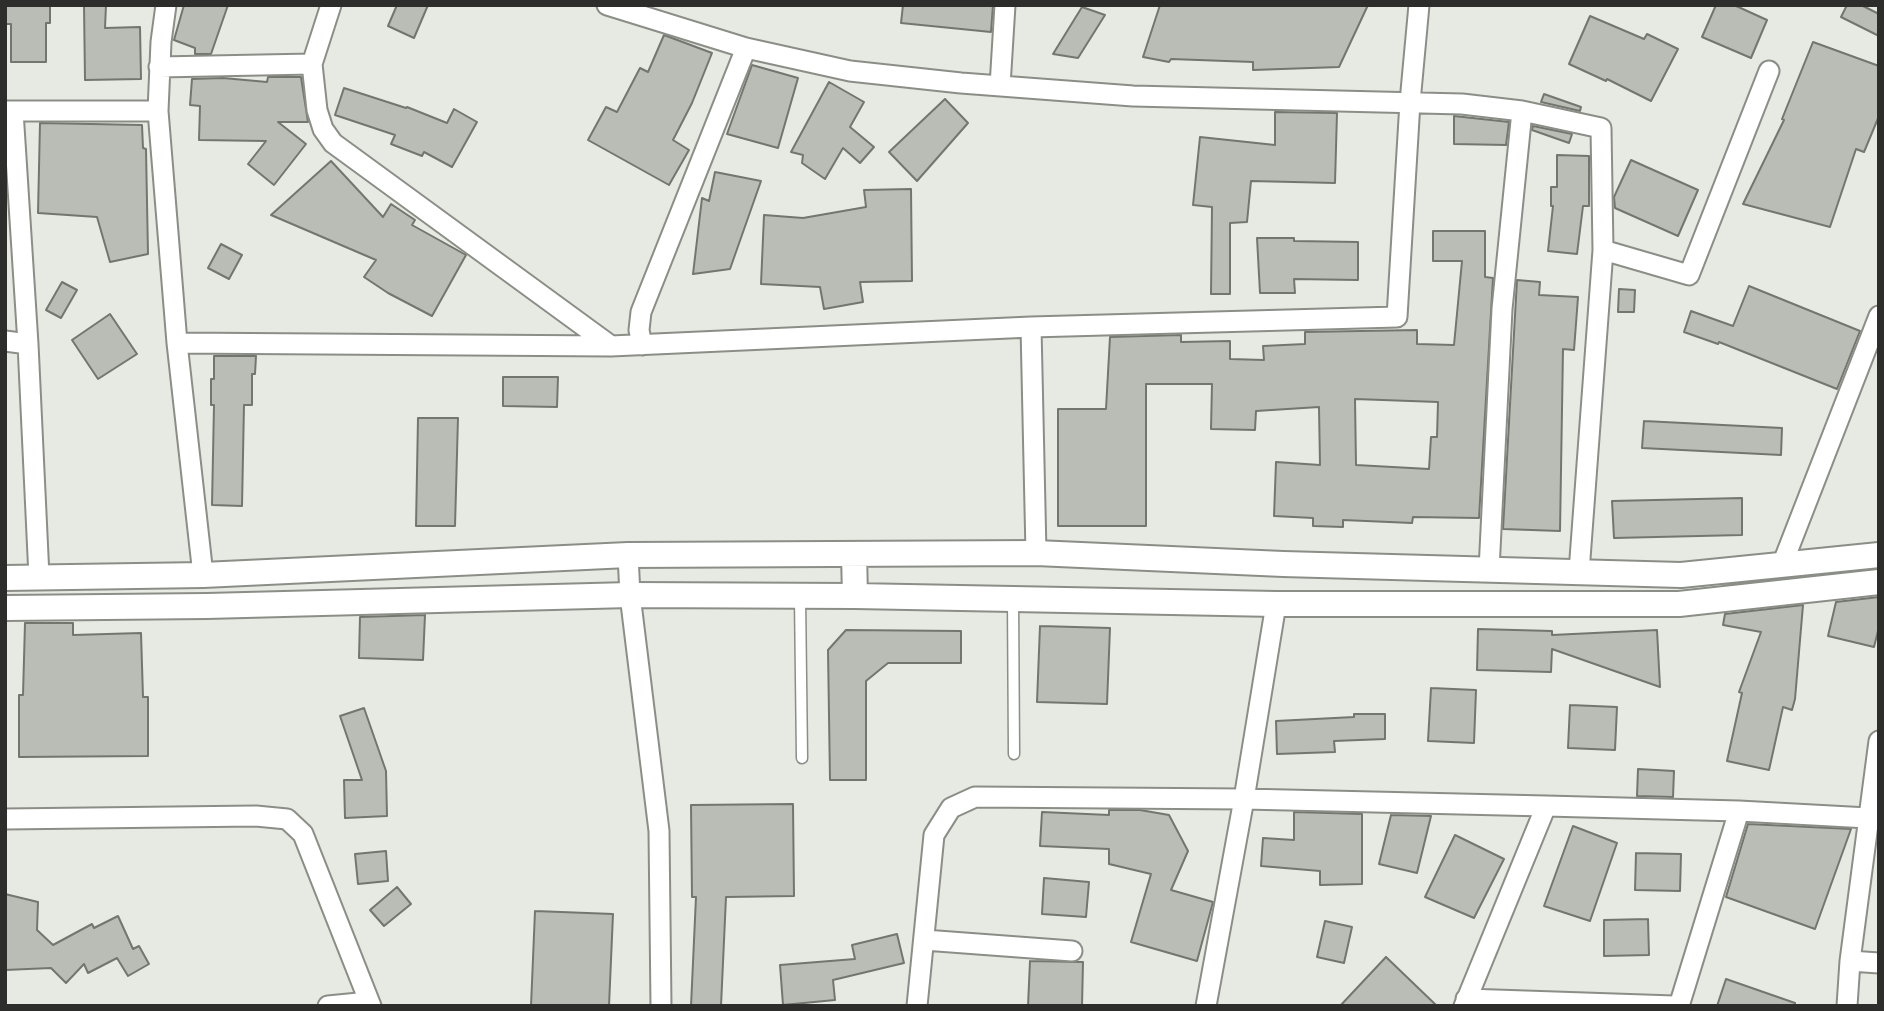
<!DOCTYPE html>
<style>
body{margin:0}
#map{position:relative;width:1884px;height:1011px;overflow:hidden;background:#e7eae2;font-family:"Golos Text",sans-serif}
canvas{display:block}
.frame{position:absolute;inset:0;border:7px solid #2d2e2c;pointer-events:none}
</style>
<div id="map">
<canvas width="1884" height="1011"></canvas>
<div class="frame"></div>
</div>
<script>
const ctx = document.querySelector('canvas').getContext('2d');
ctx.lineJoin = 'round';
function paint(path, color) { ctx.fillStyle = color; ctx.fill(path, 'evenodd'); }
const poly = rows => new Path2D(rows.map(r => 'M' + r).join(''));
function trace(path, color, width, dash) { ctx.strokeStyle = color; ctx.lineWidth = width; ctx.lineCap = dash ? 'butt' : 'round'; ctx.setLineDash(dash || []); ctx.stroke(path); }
const building = poly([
 [5,5,50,5,50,23,46,23,46,62,11,62,11,24,5,24,5,5],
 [84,5,106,5,105,28,140,27,141,79,85,80,84,5],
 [184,5,228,5,211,54,195,54,195,48,174,40,184,5],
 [397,5,428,5,414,38,388,26,397,5],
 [903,5,993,5,991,32,901,23,903,5],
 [1160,5,1368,5,1339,67,1253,70,1253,62,1171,59,1169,62,1143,57,1160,5],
 [1716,5,1734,5,1767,20,1751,58,1702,37,1716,5],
 [1847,5,1861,5,1879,14,1879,36,1841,17,1847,5],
 [1082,7,1105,15,1078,58,1053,54,1082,7],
 [1590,16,1644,39,1647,34,1678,49,1651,101,1607,79,1606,81,1569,64,1590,16],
 [664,35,712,53,692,103,673,140,689,150,669,185,588,140,606,107,617,112,640,68,648,72,664,35],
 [1813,42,1879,66,1879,116,1864,152,1856,149,1830,227,1743,204,1784,120,1782,119,1813,42],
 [752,65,798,78,778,148,727,134,752,65],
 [268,77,301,77,308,122,278,122,306,144,274,185,248,164,266,141,199,140,200,106,190,105,192,79,223,78,267,82,268,77],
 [829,82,864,102,850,127,874,147,860,163,843,148,825,179,802,163,803,155,791,152,829,82],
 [344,88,406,108,407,107,447,123,454,109,477,122,452,167,424,152,422,156,391,144,395,135,335,115,344,88],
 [1544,94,1581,107,1580,111,1541,102,1544,94],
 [945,99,968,123,917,181,889,152,945,99],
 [1275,112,1337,113,1335,183,1251,181,1247,222,1230,223,1230,294,1211,294,1212,207,1193,205,1200,137,1275,145,1275,112],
 [1454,116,1509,122,1506,145,1454,144,1454,116],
 [40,123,142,125,143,148,146,149,148,254,110,262,97,217,38,213,40,123],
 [1533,126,1572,134,1569,143,1532,130,1533,126],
 [1557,155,1589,156,1589,206,1583,206,1577,254,1548,251,1553,206,1551,206,1551,187,1557,187,1557,155],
 [1631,160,1698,190,1678,236,1615,208,1614,197,1631,160],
 [331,161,383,217,391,204,415,220,412,225,466,255,432,316,388,293,364,277,376,260,271,215,331,161],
 [715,172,761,181,730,269,693,274,702,198,709,201,715,172],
 [911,189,912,281,860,282,863,302,824,309,820,287,761,284,764,215,803,218,866,207,864,190,911,189],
 [1433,231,1485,231,1485,277,1493,278,1479,518,1413,517,1412,523,1343,520,1343,527,1313,526,1313,518,1274,516,1276,462,1320,465,1319,407,1256,411,1255,430,1211,429,1212,384,1146,384,1146,526,1058,526,1058,409,1106,409,1110,337,1181,335,1181,342,1230,341,1230,359,1264,360,1263,346,1305,344,1305,332,1417,330,1417,344,1454,345,1462,261,1433,261,1433,231],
 [1355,399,1438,402,1437,437,1431,437,1429,469,1356,465,1355,399],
 [1257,238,1294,238,1294,241,1358,242,1358,280,1294,279,1295,293,1260,293,1257,238],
 [221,244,242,255,229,279,208,268,221,244],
 [1517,280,1540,282,1539,295,1578,297,1574,350,1563,349,1560,531,1503,529,1517,280],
 [62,282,77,290,61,318,46,310,62,282],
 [1749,286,1860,331,1837,389,1719,342,1718,344,1684,332,1691,311,1733,326,1749,286],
 [1619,289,1635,290,1634,312,1618,312,1619,289],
 [110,314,137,354,98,379,72,340,110,314],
 [214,356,256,356,255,374,252,374,252,405,244,405,242,506,212,505,214,405,211,405,211,379,214,379,214,356],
 [503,377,558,377,557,407,503,406,503,377],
 [418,418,458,418,455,526,416,526,418,418],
 [1644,421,1782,428,1781,455,1642,448,1644,421],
 [1742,498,1742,535,1614,538,1612,501,1742,498],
 [1879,597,1879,627,1874,647,1828,636,1836,602,1879,597],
 [1803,605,1795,699,1792,710,1783,707,1769,770,1727,761,1742,693,1739,692,1761,632,1723,625,1725,614,1803,605],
 [425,615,423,660,359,658,360,617,425,615],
 [25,623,73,623,73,635,141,633,143,697,148,697,148,756,19,757,19,695,23,695,25,623],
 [1040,626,1110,628,1107,704,1037,702,1040,626],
 [1478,629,1552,631,1552,635,1657,630,1660,687,1552,649,1551,672,1477,670,1478,629],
 [846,630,961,631,961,663,888,663,866,681,866,780,830,780,828,650,846,630],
 [1431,688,1476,690,1474,743,1428,741,1431,688],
 [1570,705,1617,707,1615,750,1568,748,1570,705],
 [364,708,386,771,387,816,345,818,344,780,362,780,340,716,364,708],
 [1354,714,1385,714,1385,739,1334,741,1335,752,1277,754,1276,721,1354,717,1354,714],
 [1638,769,1674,771,1673,797,1637,796,1638,769],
 [793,804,794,896,726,897,721,1006,691,1006,696,897,692,897,691,805,793,804],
 [1109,810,1140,810,1169,815,1188,851,1171,890,1213,902,1197,961,1131,942,1151,874,1109,864,1109,849,1040,846,1042,812,1109,815,1109,810],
 [1294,812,1362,814,1362,884,1320,885,1320,871,1261,866,1263,838,1294,840,1294,812],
 [1391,815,1431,816,1417,873,1379,864,1391,815],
 [1748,824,1851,829,1815,929,1726,897,1748,824],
 [1573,826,1617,843,1590,921,1544,906,1573,826],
 [1455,835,1504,859,1474,918,1425,897,1455,835],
 [386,851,388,881,358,884,355,854,386,851],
 [1636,853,1681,854,1680,891,1635,890,1636,853],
 [1044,878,1089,882,1086,917,1042,914,1044,878],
 [397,887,411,904,384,926,370,910,397,887],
 [5,894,38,902,37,930,53,945,92,924,94,928,118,916,133,949,139,946,149,964,128,976,117,958,88,973,84,964,66,983,51,968,5,970,5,894],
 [535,911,613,914,609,1006,531,1006,535,911],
 [1648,919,1649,955,1604,956,1604,920,1648,919],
 [1325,921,1352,927,1344,963,1317,957,1325,921],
 [897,934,904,963,833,980,835,1000,783,1005,780,965,855,959,852,945,897,934],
 [1386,957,1437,1006,1340,1006,1386,957],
 [1030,961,1083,962,1082,1006,1028,1006,1030,961],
 [1726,979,1795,1003,1795,1006,1717,1006,1726,979]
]);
const service = poly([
 [800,597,802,758],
 [1013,599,1014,754]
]);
const minor = poly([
 [166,5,161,42,158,111,177,343,203,575],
 [331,5,312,64,317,110,323,129,333,143,611,346],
 [607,5,746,48,850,71,961,83,1133,96,1462,104,1522,111,1601,128,1603,250,1579,572],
 [159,67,312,64],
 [1000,86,1005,5],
 [5,111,158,111],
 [1603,250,1689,275,1769,71],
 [1031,327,1036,553],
 [5,341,28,344,13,111],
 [177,343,611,346,1031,327,1397,317,1410,102,1419,5],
 [28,344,39,577],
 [642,345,639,330,641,312,746,48],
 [628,555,630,595,659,831,661,1006],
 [1782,565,1879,316],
 [1489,570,1502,309,1522,111],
 [5,819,256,816,287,819,303,834,371,1006],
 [924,940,1072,951],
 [1850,961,1879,963],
 [1466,999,1674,1006],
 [328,1006,369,1002],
 [917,1006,934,835,951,808,975,797,1244,799,1546,806,1739,811,1868,818],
 [1206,1006,1244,799,1276,604],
 [1464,1006,1546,806],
 [1679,1006,1739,811],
 [1847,1006,1850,961,1879,741]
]);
const tertiary = poly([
 [854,554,855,596],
 [5,578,203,575,628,555,1036,553,1283,564,1681,575,1879,555],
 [5,608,207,606,630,595,855,596,1276,604,1679,604,1879,582]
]);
paint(building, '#babdb6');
trace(building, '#73766f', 2);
trace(service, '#8b8e87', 13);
trace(minor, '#8b8e87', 23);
trace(tertiary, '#8b8e87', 28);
trace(service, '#fff', 10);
trace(minor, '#fff', 19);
trace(tertiary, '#fff', 24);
</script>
